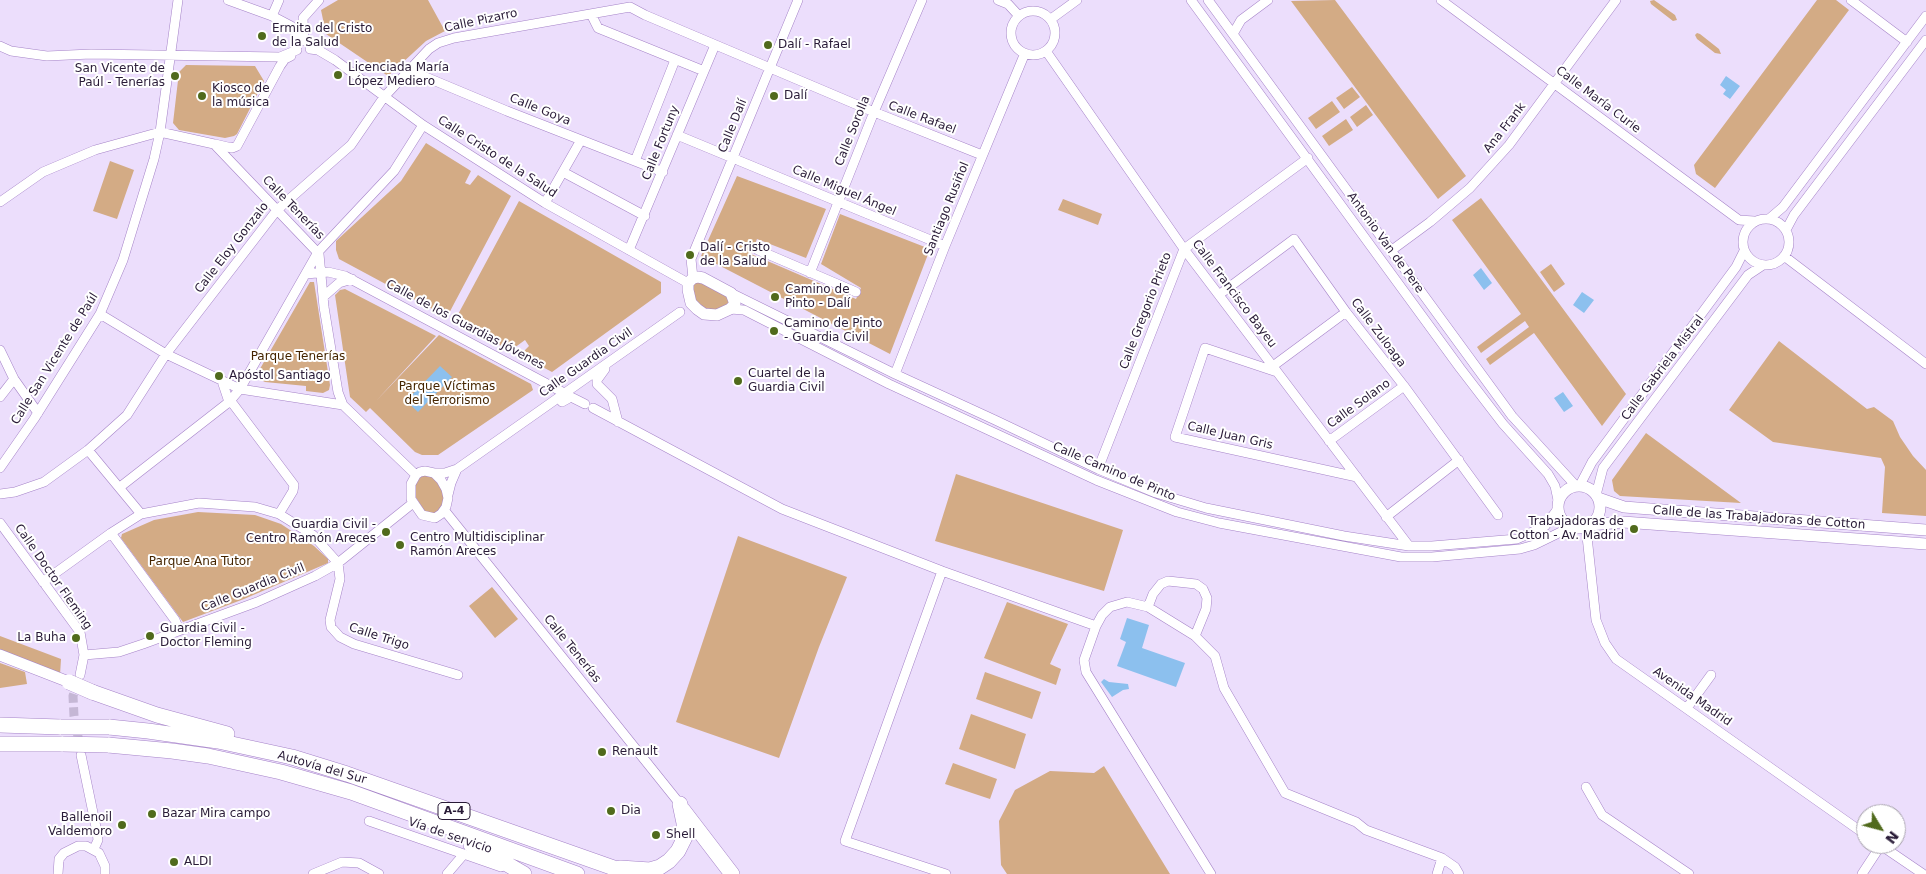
<!DOCTYPE html>
<meta charset="utf-8">
<style>
body{margin:0}
#map{position:relative;width:1926px;height:874px;overflow:hidden;background:#ecdefc;font-family:"DejaVu Sans",sans-serif}
canvas{display:block}
.north{position:absolute;left:1856px;top:804px;width:50px;height:50px;box-sizing:border-box;background:#fff;border:1px solid #a9a4af;border-radius:50%;rotate:127deg;font-size:14px;font-weight:700;line-height:20px;text-align:center;color:#291b37}
.north::after{content:'';display:block;margin:auto;width:18px;height:22px;background:#506a1c;clip-path:polygon(50% 0,100% 100%,50% 72%,0 100%)}
</style>
<div id="map">
<canvas width="1926" height="874"></canvas>
<div class="north">N</div>
</div>
<script>
const ctx = document.querySelector('canvas').getContext('2d');
ctx.lineJoin = 'round';
function paint(path, color) { ctx.fillStyle = color; ctx.fill(path, 'evenodd'); }
const poly = rows => new Path2D(rows.map(r => 'M' + r).join(''));
function trace(path, color, width, dash) { ctx.strokeStyle = color; ctx.lineWidth = width; ctx.lineCap = dash ? 'butt' : 'round'; ctx.setLineDash(dash || []); ctx.stroke(path); }
function write(font, color, halo, rows, align = 'center') {
  ctx.font = font + ' "DejaVu Sans",sans-serif'; ctx.lineWidth = 4; ctx.setLineDash([]); ctx.textBaseline = 'middle'; ctx.strokeStyle = halo; ctx.fillStyle = color; for (const [text, x, y, turn = 0] of rows) {
    ctx.save(); ctx.translate(x, y); ctx.rotate((+turn || 0) * Math.PI / 180); ctx.textAlign = isNaN(turn) ? turn : align; if (halo) ctx.strokeText(text, 0, 0); ctx.fillText(text, 0, 0); ctx.restore();
  }
}
const green = poly([
 [338,0,428,0,445,31,426,41,388,76,326,34,321,10],
 [1335,0,1466,176,1438,199,1291,1],
 [1654,0,1675,15,1677,20,1673,21,1651,4,1650,1],
 [1817,0,1836,0,1849,10,1715,188,1696,174,1694,165],
 [1697,33,1700,34,1719,49,1721,54,1715,53,1697,39,1695,35],
 [186,65,255,66,264,81,237,134,234,136,225,138,179,130,173,123,179,72],
 [1352,87,1360,97,1344,109,1336,98],
 [1332,101,1340,112,1316,129,1308,118],
 [1366,105,1373,115,1357,127,1350,117],
 [1346,119,1353,130,1329,146,1322,136],
 [426,143,471,171,465,183,470,185,478,175,511,196,447,317,339,259,336,250,336,241,401,181],
 [110,161,134,170,117,219,93,211],
 [737,176,826,209,806,258,757,239,751,254,856,299,861,288,821,264,840,214,930,249,890,354,701,256],
 [1481,198,1626,394,1602,426,1534,333,1490,365,1486,359,1529,327,1525,321,1481,353,1477,347,1521,314,1452,220],
 [1063,199,1102,214,1098,225,1058,210],
 [519,201,661,282,661,293,552,372,520,355,529,346,525,340,510,351,455,320],
 [1551,264,1565,284,1554,292,1540,272],
 [699,281,726,294,730,302,726,306,712,311,703,308,695,299,693,284],
 [310,282,314,282,330,385,329,390,323,393,306,391,306,386,265,382,259,379,257,374],
 [345,289,436,336,376,401,439,335,531,384,533,390,438,455,422,455,415,452,370,408,366,412,350,397,335,295,340,290],
 [1779,341,1867,409,1874,407,1893,421,1900,437,1913,456,1926,470,1926,516,1882,513,1885,467,1881,458,1773,442,1729,410],
 [1646,433,1741,503,1620,496,1614,491,1612,480],
 [956,474,1123,530,1104,591,935,541],
 [427,475,434,478,440,485,443,495,443,503,440,510,434,514,425,512,415,496,415,486,417,480,421,476],
 [198,512,255,515,281,524,314,546,328,559,328,563,244,599,183,622,121,538,122,534,154,520],
 [738,536,847,577,819,647,779,758,676,722],
 [492,587,518,619,495,638,469,606],
 [1007,602,1068,624,1050,664,1061,669,1056,685,984,658],
 [0,636,61,659,60,675,0,653],
 [0,663,25,672,27,684,0,688],
 [985,672,1041,692,1032,719,976,699],
 [971,714,1026,734,1015,769,959,749],
 [953,763,997,779,990,799,945,784],
 [1104,766,1170,874,1007,874,1001,865,999,821,1015,790,1050,771,1094,773]
]);
const water = poly([
 [1726,76,1740,86,1730,99,1723,94,1726,90,1720,85],
 [1481,268,1492,283,1484,290,1473,275],
 [1582,292,1594,300,1584,313,1573,305],
 [440,366,452,377,418,412,406,401],
 [1563,392,1573,406,1564,412,1554,398],
 [1127,618,1149,625,1142,648,1185,663,1176,687,1117,666,1126,642,1120,639],
 [1104,679,1109,682,1128,684,1129,689,1123,690,1112,697,1101,682]
]);
const streetTunnel = poly([
 [78,681,73,696,74,716,80,747]
]);
const street = poly([
 [228,0,272,16,291,26,302,41],
 [998,0,1008,4,1019,16],
 [1191,0,1460,368,1503,424,1548,474,1555,486,1558,500],
 [1208,0,1512,416,1576,486],
 [1441,0,1739,220,1754,221],
 [1851,0,1907,42],
 '1011 33a22 22 0 1 1 44 0a22 22 0 1 1-44 0Z',
 [591,14,598,28,704,71],
 [272,16,279,0],
 [1051,19,1077,0],
 [1233,34,1241,20,1268,0],
 [304,41,303,18,319,0],
 [0,46,11,51,47,56,91,54,280,57,297,50],
 [310,49,318,50,335,60,423,125,545,203,688,283],
 [1046,51,1184,249,1409,546],
 [409,70,507,111,663,172],
 [677,135,945,246],
 [215,144,232,148,237,146,280,66,285,59,291,56],
 [635,161,675,60],
 [563,172,645,216],
 [0,202,43,172,95,150,160,132,214,144,319,254,324,307,338,392,343,405,416,475],
 [545,203,581,140],
 '1743 242a23 23 0 1 1 46 0a23 23 0 1 1-46 0Z',
 [1769,219,1783,207,1926,16],
 [1786,230,1794,215,1926,40],
 [629,250,715,45],
 [758,250,856,292],
 [1392,250,1430,222,1470,188,1509,145,1616,0],
 [1784,256,1926,364],
 [810,273,874,112,922,0],
 [306,274,328,272,345,276,566,394],
 [693,278,691,259,798,0],
 [731,293,895,374,995,420,1098,469,1156,493,1206,508,1344,536,1409,546,1432,546,1517,539,1545,526,1557,510],
 [1220,294,1294,239,1346,312,1404,386,1498,515],
 [323,297,339,283,352,279],
 [730,309,744,310,889,384,1096,480,1177,512,1219,523,1401,557,1432,557,1520,549,1534,545,1571,527],
 [100,314,166,354,240,389,343,405],
 [0,350,14,379,38,413],
 [1273,366,1346,312],
 [605,369,597,380,597,384,612,399,618,422],
 [1277,372,1205,348,1175,437,1357,477],
 [895,374,945,246,1025,53],
 [222,381,229,402,233,404,294,485,293,491,279,514],
 [0,397,14,379],
 [562,402,571,397,585,404],
 [593,408,782,509,942,571,1096,626],
 [1329,441,1404,386],
 [88,450,141,514],
 [0,468,34,419,100,314,123,260,154,159,160,132,178,0],
 [1098,469,1184,249,1308,158],
 [425,471,434,473,441,480,446,489,448,498,446,507,441,514,435,518,422,515,411,499,411,484,416,475,420,472,425,471],
 [434,473,445,473,457,469,680,312],
 [1580,485,1592,462,1736,267,1744,251],
 [120,487,229,402,240,389,318,252,394,171,423,125],
 [0,494,15,492,44,482,88,450,127,415,166,354,277,210,351,145,384,97,429,49,438,43,454,38,630,7,645,15,874,112,982,155],
 [448,495,451,483,457,469],
 [1596,495,1603,468,1748,275,1763,265],
 [445,511,680,804],
 [1386,517,1459,460],
 [0,523,80,632,84,655,80,675],
 [1586,527,1596,620,1605,643,1616,659,1866,835],
 [111,533,175,620,179,630],
 [942,571,845,841,946,874],
 [43,582,111,533,141,514,199,503,255,507,279,514,313,535,338,563,340,579,330,620,331,627,340,637,354,644,458,675],
 [1148,607,1153,594,1161,584,1168,581,1196,584,1203,589,1207,598,1206,609,1195,636],
 [84,655,119,652,143,644,257,602,315,576,338,563,413,503],
 [1687,708,1711,675],
 [81,755,97,832,98,840,94,849],
 [1586,787,1602,815,1689,874],
 [369,821,501,867],
 [1879,844,1923,874],
 [58,874,59,859,64,853,78,846,86,846,99,853,105,866,105,874],
 [313,874,342,862,359,863,379,874],
 [447,874,464,854],
 [1211,874,1086,672,1084,660,1096,626,1102,615,1110,607,1127,602,1148,607,1195,636,1215,656,1224,688,1285,793,1356,822,1366,830,1442,858,1455,867,1459,874],
 [1437,874,1442,858],
 [1862,874,1881,845]
]);
const secondary = poly([
 [698,277,703,278,731,293,735,304,730,309,717,315,704,314,697,309,691,303,688,290,688,283,693,278,698,277],
 '1558 507a21 21 0 1 1 42 0a21 21 0 1 1-42 0Z',
 [1598,498,1624,507,1926,530],
 [1590,525,1623,522,1926,544],
 [0,655,69,682]
]);
const highway = poly([
 [92,692,157,715,227,734],
 [0,725,61,727],
 [109,727,148,731,218,741,292,757,347,774,631,874],
 [0,744,63,744],
 [108,745,172,751,208,756,281,772,351,792,577,874],
 [683,810,732,874],
 [471,845,488,853,524,874],
 [620,868,650,870,660,867,669,861,678,851,685,837,684,823,680,804]
]);
const highwayBridge = poly([
 [69,682,92,692],
 [61,727,109,727],
 [63,744,108,745]
]);
const markers = [
 [262,36,5,"#506a1c"],
 [768,45,5,"#506a1c"],
 [338,75,5,"#506a1c"],
 [175,76,5,"#506a1c"],
 [202,96,5,"#506a1c"],
 [774,96,5,"#506a1c"],
 [690,255,5,"#506a1c"],
 [775,297,5,"#506a1c"],
 [774,331,5,"#506a1c"],
 [219,376,5,"#506a1c"],
 [738,381,5,"#506a1c"],
 [1634,529,5,"#506a1c"],
 [386,532,5,"#506a1c"],
 [400,545,5,"#506a1c"],
 [150,636,5,"#506a1c"],
 [76,638,5,"#506a1c"],
 [602,752,5,"#506a1c"],
 [611,811,5,"#506a1c"],
 [152,814,5,"#506a1c"],
 [122,825,5,"#506a1c"],
 [656,835,5,"#506a1c"],
 [174,862,5,"#506a1c"]
];
const shields = [
 [454,811,32]
];
const shieldNames = [
 ["A-4",454,811]
];
const streetNames = [
 ["Calle Pizarro",481,21,-12],
 ["Calle María Curie",1598,100,37],
 ["Calle Goya",540,110,22],
 ["Calle Rafael",922,118,21],
 ["Calle Dalí",733,126,-68],
 ["Ana Frank",1505,128,-52],
 ["Calle Sorolla",853,131,-68],
 ["Calle Fortuny",661,143,-68],
 ["Calle Cristo de la Salud",497,157,33],
 ["Calle Miguel Ángel",844,191,23],
 ["Calle Tenerías",293,208,46],
 ["Santiago Rusiñol",947,209,-68],
 ["Antonio Van de Pere",1385,243,54],
 ["Calle Eloy Gonzalo",232,248,-52],
 ["Calle Francisco Bayeu",1234,294,53],
 ["Calle Gregorio Prieto",1146,311,-69],
 ["Calle de los Guardias Jóvenes",465,325,28],
 ["Calle Zuloaga",1378,333,53],
 ["Calle San Vicente de Paúl",55,359,-58],
 ["Calle Guardia Civil",586,363,-35],
 ["Calle Gabriela Mistral",1663,368,-53],
 ["Calle Solano",1359,404,-36],
 ["Calle Juan Gris",1230,436,13],
 ["Calle Camino de Pinto",1114,472,23],
 ["Calle de las Trabajadoras de Cotton",1759,518,4],
 ["Calle Doctor Fleming",53,577,55],
 ["Calle Guardia Civil",253,588,-22],
 ["Calle Trigo",379,637,18],
 ["Calle Tenerías",572,649,51],
 ["Avenida Madrid",1692,697,35],
 ["Autovía del Sur",322,768,16],
 ["Vía de servicio",450,836,19]
];
const poiNames = [
 ["Ermita del Cristo",272,29],
 ["de la Salud",272,43],
 ["Dalí - Rafael",778,45],
 ["Licenciada María",348,68],
 ["López Mediero",348,82],
 ["San Vicente de",165,69,"right"],
 ["Paúl - Tenerías",165,83,"right"],
 ["Kiosco de",212,89],
 ["la música",212,103],
 ["Dalí",784,96],
 ["Dalí - Cristo",700,248],
 ["de la Salud",700,262],
 ["Camino de",785,290],
 ["Pinto - Dalí",785,304],
 ["Camino de Pinto",784,324],
 ["- Guardia Civil",784,338],
 ["Cuartel de la",748,374],
 ["Guardia Civil",748,388],
 ["Apóstol Santiago",229,376],
 ["Trabajadoras de",1624,522,"right"],
 ["Cotton - Av. Madrid",1624,536,"right"],
 ["Guardia Civil -",376,525,"right"],
 ["Centro Ramón Areces",376,539,"right"],
 ["Centro Multidisciplinar",410,538],
 ["Ramón Areces",410,552],
 ["Guardia Civil -",160,629],
 ["Doctor Fleming",160,643],
 ["La Buha",66,638,"right"],
 ["Renault",612,752],
 ["Dia",621,811],
 ["Bazar Mira campo",162,814],
 ["Ballenoil",112,818,"right"],
 ["Valdemoro",112,832,"right"],
 ["Shell",666,835],
 ["ALDI",184,862]
];
const parkNames = [
 ["Parque Tenerías",298,357],
 ["Parque Víctimas",447,387],
 ["del Terrorismo",447,401],
 ["Parque Ana Tutor",200,562]
];
paint(green, '#d3ab85');
paint(water, '#8cc0ee');
trace(streetTunnel, '#c5b7d5', 9, [9, 4.5]);
trace(street, '#a583c8', 10);
trace(secondary, '#a583c8', 12);
trace(highway, '#a583c8', 16);
trace(street, '#fff', 9);
trace(secondary, '#fff', 11);
trace(highway, '#fff', 15);
trace(highwayBridge, '#a583c8', 16, []);
trace(highwayBridge, '#fff', 15);
for (const [x, y, r, color] of markers) { const dot = new Path2D(); dot.arc(x, y, r, 0, 2 * Math.PI); ctx.fillStyle = color; ctx.fill(dot); trace(dot, '#fff', 2); }
for (const [x, y, w] of shields) { const box = new Path2D(); box.roundRect(x - w / 2, y - 8.5, w, 17, 4); ctx.fillStyle = '#fff'; ctx.fill(box); trace(box, '#291b37', 1); }
write('bold 11px', '#291b37', null, shieldNames);
write('12px', '#291b37', '#fff', streetNames);
write('12px', '#291b37', '#fff', poiNames, 'left');
write('12px', '#452500', '#fff', parkNames);
</script>
